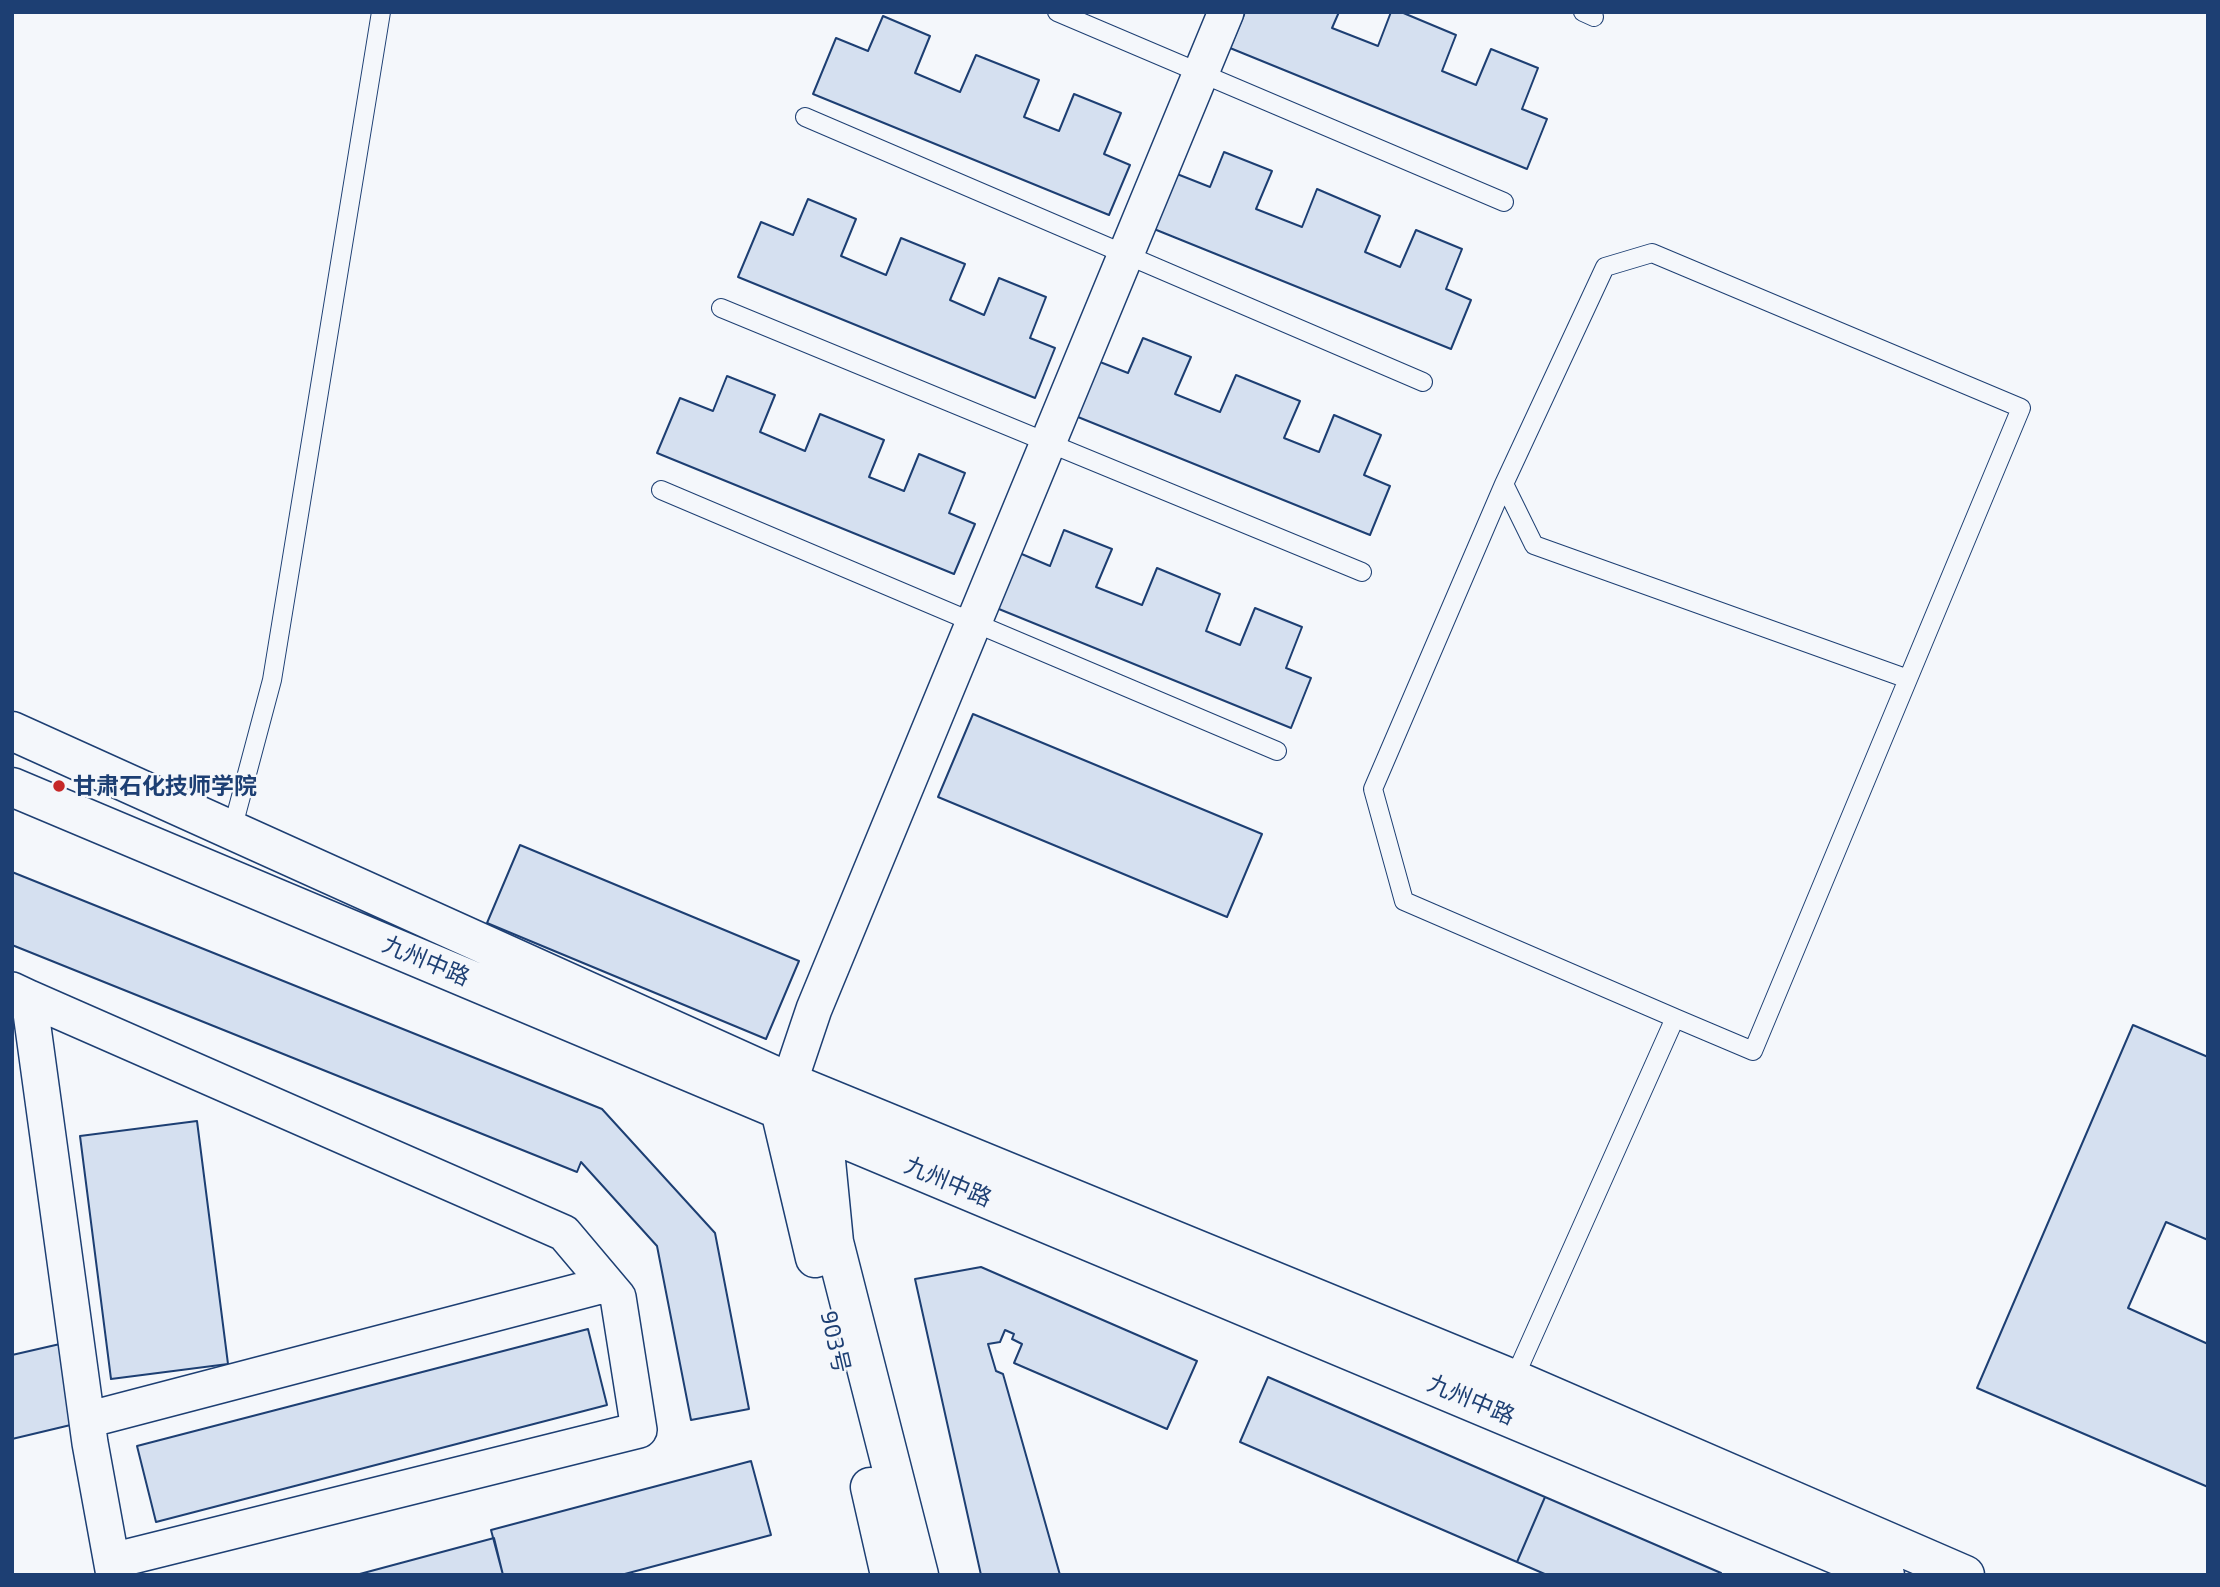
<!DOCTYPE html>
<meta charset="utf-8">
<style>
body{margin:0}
#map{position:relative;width:2220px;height:1587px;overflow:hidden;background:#f4f7fb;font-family:"Exo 2",sans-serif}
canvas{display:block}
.frame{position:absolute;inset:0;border:14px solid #1d3f73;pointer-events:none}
</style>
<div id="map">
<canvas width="2220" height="1587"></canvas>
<div class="frame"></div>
</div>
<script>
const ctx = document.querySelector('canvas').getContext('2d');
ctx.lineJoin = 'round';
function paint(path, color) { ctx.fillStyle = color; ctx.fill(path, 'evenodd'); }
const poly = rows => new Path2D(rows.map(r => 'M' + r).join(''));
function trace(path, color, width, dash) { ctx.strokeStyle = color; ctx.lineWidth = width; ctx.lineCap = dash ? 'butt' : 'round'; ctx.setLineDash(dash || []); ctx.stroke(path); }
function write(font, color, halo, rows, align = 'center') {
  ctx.font = font + ' "Exo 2","Noto Sans SC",sans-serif'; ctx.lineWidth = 5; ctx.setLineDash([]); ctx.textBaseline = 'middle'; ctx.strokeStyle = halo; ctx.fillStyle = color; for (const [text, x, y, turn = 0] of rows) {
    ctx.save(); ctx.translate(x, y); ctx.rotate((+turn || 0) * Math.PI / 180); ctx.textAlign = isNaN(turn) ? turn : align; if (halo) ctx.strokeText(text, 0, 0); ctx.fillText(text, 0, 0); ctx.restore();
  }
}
const building = poly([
 [1245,12,1339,12,1332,28,1378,46,1391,12,1401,12,1456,35,1442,71,1476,85,1491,49,1538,68,1522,109,1547,119,1527,169,1230,48,1245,12],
 [883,16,930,36,915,73,960,92,976,55,1039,80,1024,117,1059,131,1074,94,1121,113,1104,154,1130,165,1109,215,813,94,836,38,868,51,883,16],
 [1224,152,1272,171,1256,209,1302,227,1317,189,1380,216,1365,252,1400,267,1416,230,1462,249,1446,289,1471,300,1451,349,1154,229,1177,174,1210,187,1224,152],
 [808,199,856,219,841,256,886,275,901,238,965,264,950,300,984,315,999,278,1046,297,1030,338,1055,348,1035,398,738,277,761,222,793,235,808,199],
 [1143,338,1191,357,1175,394,1220,412,1236,375,1300,401,1284,438,1319,452,1334,415,1381,435,1364,475,1390,486,1370,535,1073,415,1095,360,1128,373,1143,338],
 [727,376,775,395,760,432,805,451,820,414,884,440,869,477,904,491,919,454,965,473,949,513,975,524,954,574,657,453,680,398,713,411,727,376],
 [1064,530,1112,549,1096,587,1142,605,1157,568,1220,594,1206,631,1240,645,1255,608,1302,627,1286,668,1311,678,1291,728,994,607,1017,552,1050,566,1064,530],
 [973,714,1262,834,1227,917,938,797,973,714],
 [520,845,799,961,766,1039,487,923,520,845],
 [12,872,602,1109,715,1233,749,1409,691,1420,657,1246,581,1162,577,1172,12,945,12,872],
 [2133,1025,2208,1057,2208,1240,2166,1222,2128,1308,2208,1344,2208,1487,1977,1388,2133,1025],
 [197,1121,228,1364,111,1379,80,1136,197,1121],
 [981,1267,1197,1361,1167,1429,1014,1363,1022,1344,1012,1339,1014,1334,1005,1330,1000,1342,988,1344,996,1371,1003,1374,1060,1575,981,1575,915,1279,981,1267],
 [588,1329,607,1405,156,1522,137,1446,588,1329],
 [60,1344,79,1423,12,1439,12,1355,60,1344],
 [1268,1377,1545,1497,1517,1562,1240,1442,1268,1377],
 [751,1461,771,1535,621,1575,503,1575,491,1530,751,1461],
 [1545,1497,1721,1573,1721,1575,1547,1575,1517,1562,1545,1497],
 [494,1538,503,1575,356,1575,494,1538]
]);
const service = poly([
 [1057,12,1504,202],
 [1583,12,1594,17],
 [805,117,1423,382],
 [721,308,1362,572],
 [1504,484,1373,789,1404,901,1675,1018],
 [661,490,1277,751],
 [232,830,272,680,381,12],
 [1512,1383,1675,1018,1753,1051,1908,679,2021,408,1652,253,1605,267,1504,484,1534,545,1908,679]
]);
const minor = poly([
 [12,990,29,998,90,1443,114,1575],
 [29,998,564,1233,618,1297,639,1430,112,1561],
 [780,1110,814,1009,1226,12],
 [87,1420,607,1284]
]);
const tertiary = poly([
 [12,731,789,1082,1513,1379,1965,1575],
 [12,787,780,1110,823,1130,1885,1575],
 [826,1107,823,1130,834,1242,919,1575],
 [780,1110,815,1258],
 [870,1487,890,1575]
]);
const markers = [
 [59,786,7,"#c62828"]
];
const poiNames = [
 ["甘肃石化技师学院",73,786]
];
const streetNames = [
 ["九州中路",426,961,23],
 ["九州中路",948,1182,23],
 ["903号",835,1342,77],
 ["九州中路",1471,1400,23]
];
paint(building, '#d5e0f0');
trace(building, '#1d3f73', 2);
trace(service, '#1d3f73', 20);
trace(minor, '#1d3f73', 38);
trace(tertiary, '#1d3f73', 41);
trace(service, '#f4f7fb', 18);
trace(minor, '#f4f7fb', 35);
trace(tertiary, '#f4f7fb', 38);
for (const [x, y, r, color] of markers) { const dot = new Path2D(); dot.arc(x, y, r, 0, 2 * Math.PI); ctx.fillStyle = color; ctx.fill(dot); trace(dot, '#f4f7fb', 2.5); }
write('bold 23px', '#1d3f73', '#f4f7fb', poiNames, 'left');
write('23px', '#1d3f73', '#f4f7fb', streetNames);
</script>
